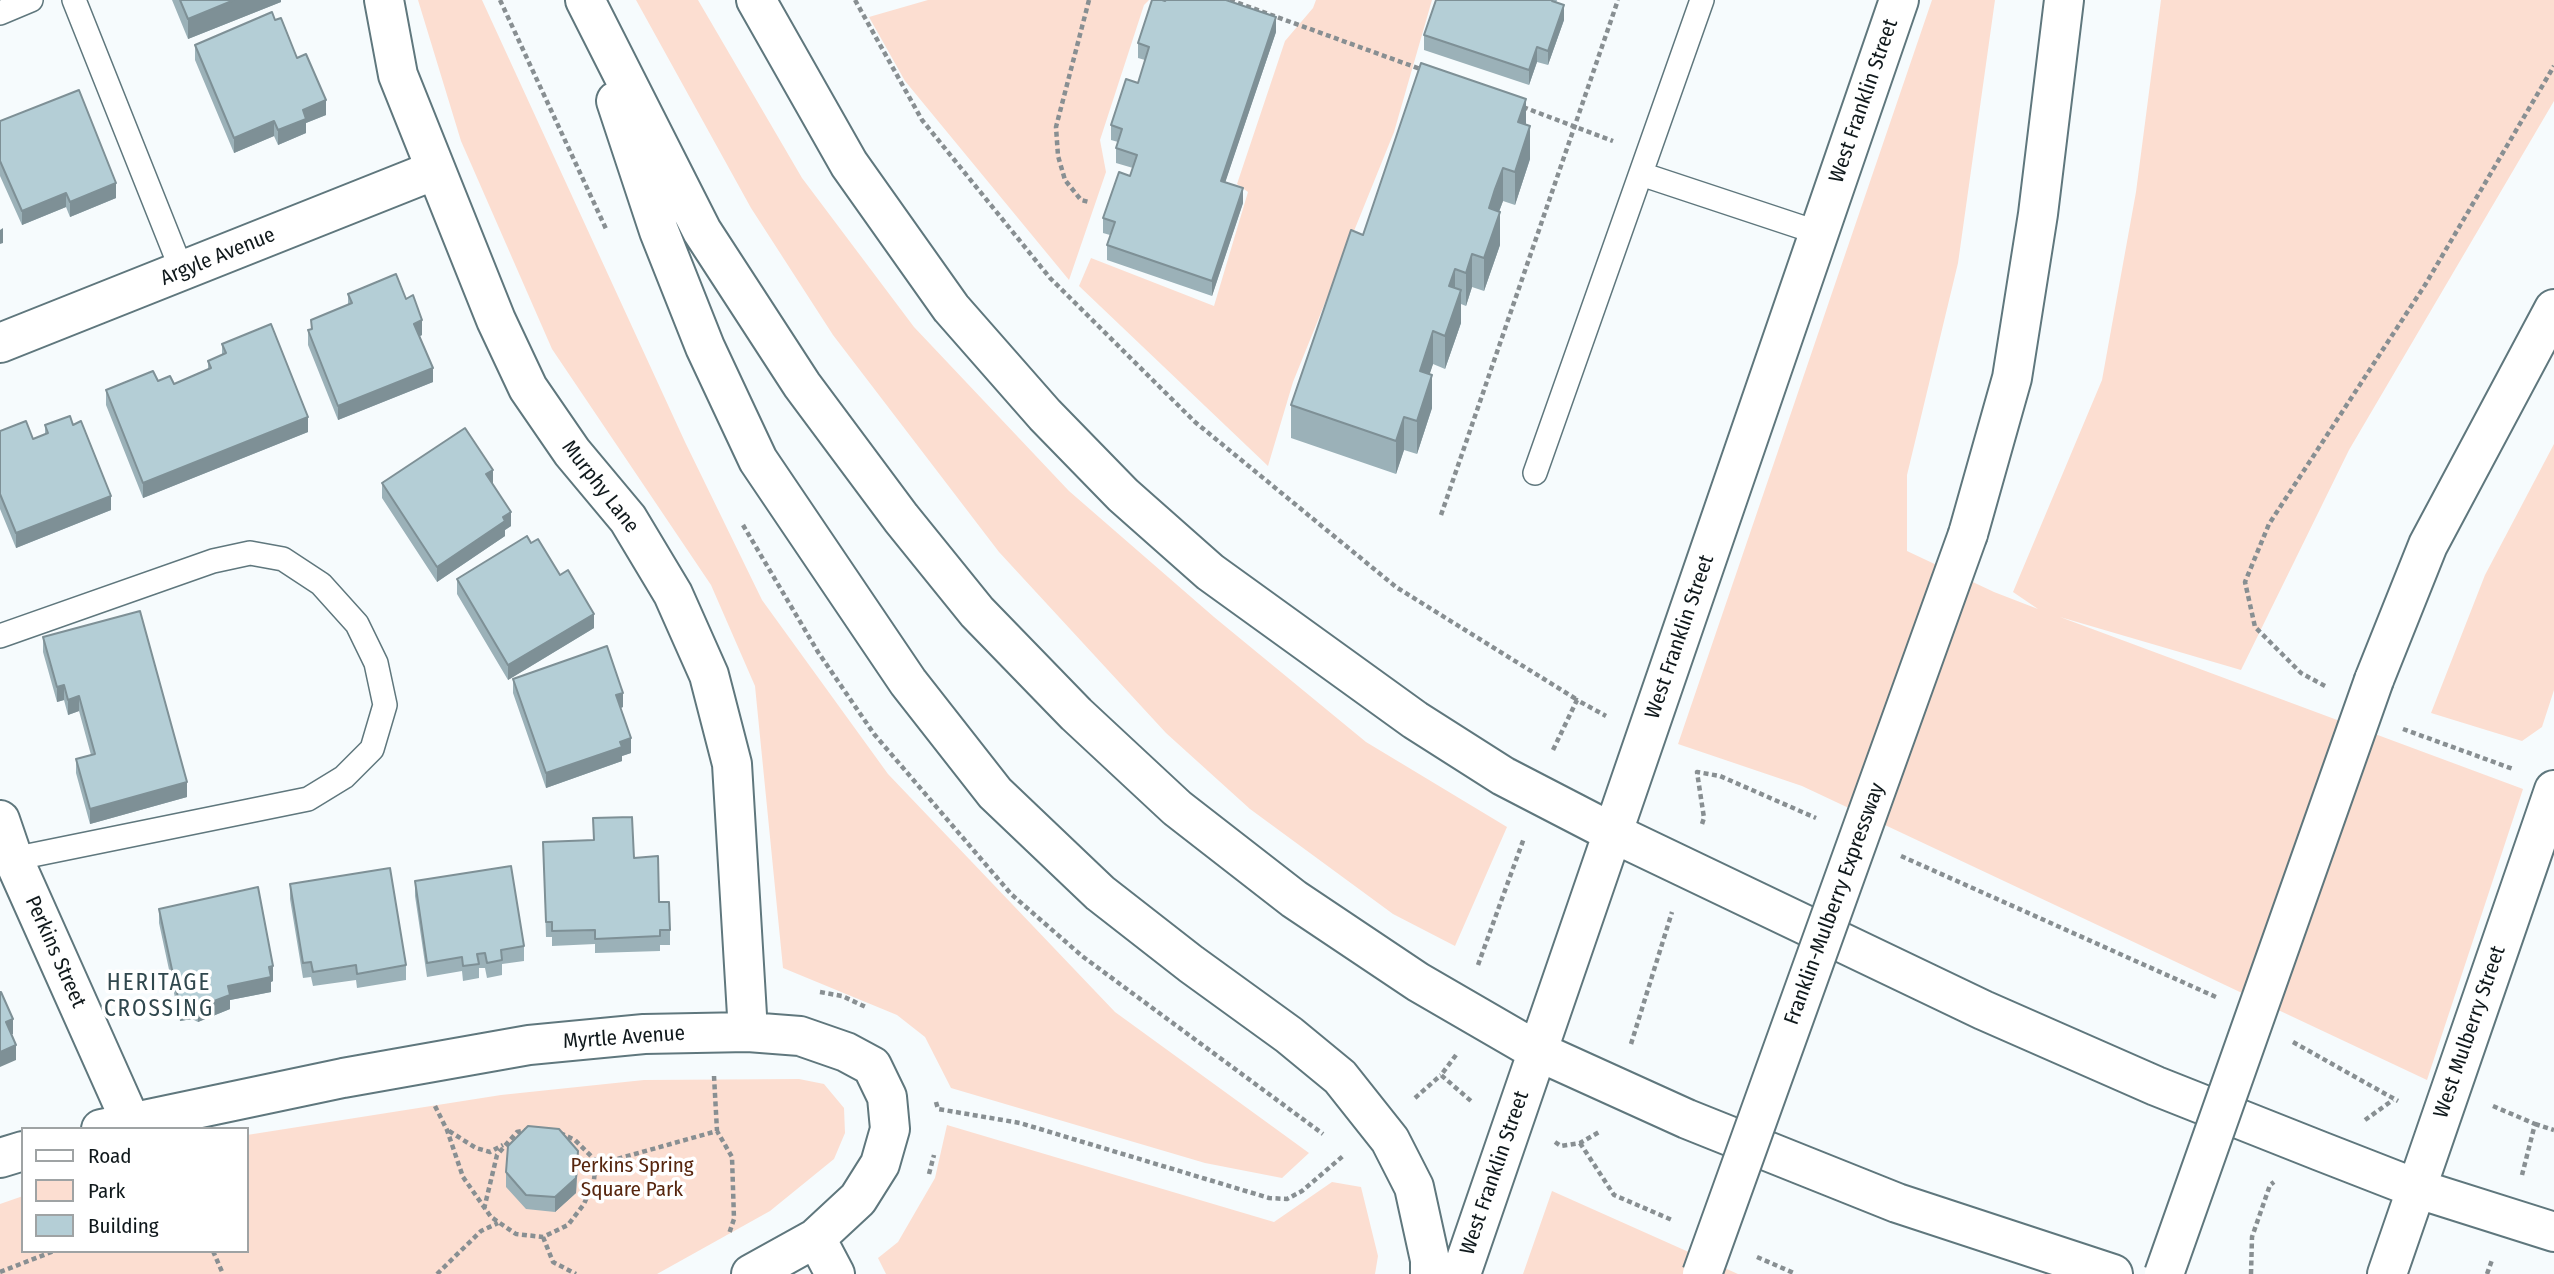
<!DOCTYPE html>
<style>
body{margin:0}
#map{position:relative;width:2554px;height:1274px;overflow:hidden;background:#f6fbfd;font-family:"Fira Sans Condensed",sans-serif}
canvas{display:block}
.legend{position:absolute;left:21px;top:1127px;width:228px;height:126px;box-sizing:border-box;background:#fff;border:2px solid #9fa3a4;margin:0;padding:9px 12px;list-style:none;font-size:21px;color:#10191c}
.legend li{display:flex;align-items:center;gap:14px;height:35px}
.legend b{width:35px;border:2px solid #9fa3a4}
</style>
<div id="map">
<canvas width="2554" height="1274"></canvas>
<ul class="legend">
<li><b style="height:9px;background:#fff"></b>Road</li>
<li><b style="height:19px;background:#fcded1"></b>Park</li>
<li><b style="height:19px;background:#b4ced6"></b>Building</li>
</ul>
</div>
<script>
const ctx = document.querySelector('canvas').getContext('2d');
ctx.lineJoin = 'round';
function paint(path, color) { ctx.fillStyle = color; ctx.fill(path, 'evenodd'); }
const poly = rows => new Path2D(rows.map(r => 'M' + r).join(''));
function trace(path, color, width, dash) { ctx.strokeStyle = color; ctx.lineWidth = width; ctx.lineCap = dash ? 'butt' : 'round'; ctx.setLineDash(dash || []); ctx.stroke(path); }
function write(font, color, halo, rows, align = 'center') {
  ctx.font = font + ' "Fira Sans Condensed",sans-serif'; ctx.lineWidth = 7; ctx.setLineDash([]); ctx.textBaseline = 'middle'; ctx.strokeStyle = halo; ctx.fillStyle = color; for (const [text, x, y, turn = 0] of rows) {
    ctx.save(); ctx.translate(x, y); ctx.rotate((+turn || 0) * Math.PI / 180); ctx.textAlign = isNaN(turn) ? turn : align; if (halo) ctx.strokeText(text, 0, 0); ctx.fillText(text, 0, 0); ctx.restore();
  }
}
const green = poly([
 [418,0,482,0,685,442,762,600,888,774,1115,1012,1309,1153,1282,1178,1205,1163,951,1088,925,1037,897,1015,783,968,755,686,711,585,552,349,461,141],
 [636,0,698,0,802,178,914,327,1069,491,1214,617,1366,742,1507,827,1455,946,1393,914,1250,809,1166,733,999,552,833,335,751,208],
 [928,0,1149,0,1144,5,1100,140,1106,172,1069,280,905,81,869,17],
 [1316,0,1432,0,1394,132,1293,382,1268,466,1079,286,1091,258,1214,306,1248,192,1237,184,1285,41,1313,8],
 [1932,0,1995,0,1958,263,1907,475,1907,551,1994,592,2038,609,2013,592,2102,380,2136,192,2161,0,2554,0,2554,101,2349,450,2241,670,2060,617,2523,789,2427,1080,1802,786,1678,744],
 [2554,444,2554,690,2542,727,2522,741,2431,713,2485,575],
 [799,1079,824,1084,844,1108,845,1133,834,1159,770,1211,657,1274,0,1274,0,1204,23,1196,23,1251,247,1251,247,1135,501,1095,644,1080],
 [947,1125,1274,1222,1332,1182,1361,1187,1378,1256,1375,1274,886,1274,878,1258,898,1242,935,1178],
 [1552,1191,1738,1274,1523,1274]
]);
const path = poly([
 [500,0,607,231],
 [855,0,922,120,1050,278,1195,422,1396,587,1576,699],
 [1089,0,1056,127,1058,156,1065,180,1081,200,1089,202],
 [1230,0,1423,70],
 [1523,107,1613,141],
 [1441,515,1618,0],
 [743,525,818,652,874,734,1011,894,1082,956,1323,1134],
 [2325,686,2301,673,2255,627,2245,582,2269,524,2425,285,2554,66],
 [2403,729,2513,769],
 [1553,750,1577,700,1606,716],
 [1702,824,1704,818,1697,772,1720,776,1816,818],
 [1901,856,2216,997],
 [1478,965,1524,838],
 [820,992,842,996,868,1008],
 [2293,1042,2398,1101],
 [1631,1044,1672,912],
 [1456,1055,1441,1075,1471,1101],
 [714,1076,717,1131],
 [1415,1098,1441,1075],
 [936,1102,938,1109,1020,1123,1269,1198,1287,1199,1302,1191,1343,1156],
 [435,1106,447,1130,463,1177,491,1217,516,1234,543,1237,568,1225,584,1204,594,1180,596,1161],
 [2493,1106,2535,1124,2522,1175],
 [2365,1120,2393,1100],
 [2535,1124,2554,1130],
 [449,1131,476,1148,490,1152,503,1145],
 [560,1133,575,1140,596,1161,617,1159,717,1131,732,1157,734,1219,729,1234],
 [1555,1142,1561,1146,1580,1143,1601,1131],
 [1580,1143,1614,1195,1672,1220],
 [929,1174,934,1155],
 [484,1209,497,1155,517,1132,527,1130],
 [543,1237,553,1262,576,1274],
 [213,1251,223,1274],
 [1757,1257,1796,1274],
 [0,1272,54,1251],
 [437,1274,481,1231,498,1223],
 [2251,1274,2252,1237,2270,1185,2274,1182],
 [2487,1274,2492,1260]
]);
const service = poly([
 [74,0,182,271],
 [0,13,31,0],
 [1641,174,1819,233],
 [1535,473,1702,0],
 [0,636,213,561,250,553,283,559,321,584,357,624,376,663,385,705,372,749,344,777,308,799,3,861]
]);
const minor = poly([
 [384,0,398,75,496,320,528,388,572,452,628,519,673,594,709,675,732,764,748,1032],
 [0,343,435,170],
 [0,820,13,858,130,1120],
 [101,1129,343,1078,529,1045,644,1034,748,1032,800,1036,846,1052,872,1066,887,1097,890,1129,880,1164,858,1199,816,1238,751,1274],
 [0,1158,23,1151],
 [816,1238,835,1274]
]);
const primary = poly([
 [585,0,702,231,802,385,901,518,977,612,1076,714,1177,808,1294,899,1418,982,1537,1051,1687,1119,1897,1203,2113,1274],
 [756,0,849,164,951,308,1045,415,1123,495,1210,572,1415,720,1503,776,1613,833,1983,1010,2156,1086,2320,1151,2415,1188,2554,1232],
 [616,101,659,231,705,347,758,460,908,682,995,793,1100,893,1191,964,1289,1035,1340,1077,1390,1140,1414,1187,1430,1260,1430,1274],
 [1461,1274,1899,0],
 [2387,1274,2554,790]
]);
const motorway = poly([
 [1968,534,2012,378,2038,214,2064,0],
 [2374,680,2428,545,2554,309]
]);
const motorwayBridge = poly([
 [1702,1274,1968,534],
 [2164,1274,2374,680]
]);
const wall = poly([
 [172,0,281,0,281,2,188,39],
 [1436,0,1557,0,1556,3,1564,20,1548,65,1537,62,1529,85,1424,50,1424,35],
 [275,20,297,58,326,115,306,123,306,133,278,145,274,136,234,153,195,60,195,45],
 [1276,32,1225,182,1243,203,1212,296,1107,260,1107,245,1110,235,1103,233,1103,218,1130,176,1133,168,1116,163,1116,148,1118,142,1111,140,1111,125,1138,83,1145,60,1138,58,1138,43],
 [0,121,116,198,70,217,66,207,22,225,0,176],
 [1526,125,1530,159,1515,205,1503,201,1499,212,1500,245,1484,291,1472,287,1466,306,1461,304,1461,323,1445,369,1433,364,1429,375,1432,408,1417,454,1404,450,1396,474,1291,438,1291,405,1363,235],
 [348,294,406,299,422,335,420,336,433,382,338,420,308,345,308,330,311,329,311,320,348,305],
 [222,344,308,432,143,498,106,405,106,390,158,381,174,384,208,370,208,361,222,355],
 [45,425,111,510,16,548,0,509,0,431,33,439,45,434],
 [382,483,493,485,511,526,505,530,505,536,437,582,382,498],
 [531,543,560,575,594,628,508,680,457,594,457,579],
 [43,637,187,797,90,824,76,773,76,759,91,755,79,711,68,715,64,700,57,702,43,652],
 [513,679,623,707,620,708,631,753,622,756,622,761,546,788,513,693],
 [543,842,634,858,659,902,670,930,670,945,660,945,660,951,595,953,595,944,552,946,552,937,546,937],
 [415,881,524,946,524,961,502,964,502,975,487,978,485,968,479,968,479,978,463,981,462,971,427,977,415,896],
 [290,884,406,965,406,980,357,988,356,980,313,986,311,977,303,978,290,899],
 [159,909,273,981,271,982,271,992,230,1000,230,1009,198,1022,192,1019,180,1021,159,923],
 [578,1165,576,1193,555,1212,526,1209,506,1187,506,1172]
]);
const shadedWall = poly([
 [234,0,281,0,281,2,188,39,188,19],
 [1564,5,1564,20,1548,65,1548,51],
 [1276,17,1276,32,1221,195,1221,181],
 [1537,47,1537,62,1529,85,1529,70],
 [1526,99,1526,132,1518,122],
 [326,100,326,115,306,123,306,133,278,145,278,130,303,110],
 [274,121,274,136,234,153,234,138],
 [1530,126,1530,159,1515,205,1515,172],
 [1503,168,1503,201,1495,222,1489,208],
 [116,183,116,198,70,217,70,202],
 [1243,188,1243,203,1212,296,1212,281],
 [66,193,66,207,22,225,22,211],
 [1500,212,1500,245,1484,291,1484,258],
 [3,228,3,243,0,244,0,230],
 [1472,254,1472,287,1466,306,1466,273],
 [1455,269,1455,302,1449,286],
 [1461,290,1461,323,1445,369,1445,336],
 [422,320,422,335,414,339,414,324],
 [1433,331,1433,364,1420,404,1420,371],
 [433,368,433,382,338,420,338,406],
 [1432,375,1432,408,1417,454,1417,421],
 [308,417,308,432,143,498,143,483],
 [1404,417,1404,450,1396,474,1396,441],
 [493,470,493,485,486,474],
 [111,496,111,510,16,548,16,533],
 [511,512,511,526,505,530,505,536,437,582,437,567,503,517],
 [594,614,594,628,508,680,508,665],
 [64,685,64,700,57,702,57,687],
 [623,693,623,707,616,710,616,695],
 [79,696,79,711,68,715,68,700],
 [631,738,631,753,622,756,622,761,546,788,546,773],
 [187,782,187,797,90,824,90,809],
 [273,966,273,981,271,982,271,992,230,1000,230,1009,198,1022,198,1007,228,986],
 [192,1004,192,1019,180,1021,180,1007],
 [13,1019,13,1034,6,1037,6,1022],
 [16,1045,16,1060,0,1067,0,1052],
 [578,1151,576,1193,555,1212,555,1197]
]);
const building = poly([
 [180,0,234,0,188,19,180,0],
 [1152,0,1162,0,1165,1,1166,0,1226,0,1276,17,1221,181,1243,188,1212,281,1107,245,1115,222,1103,218,1119,172,1130,176,1137,155,1116,148,1122,129,1111,125,1126,79,1138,83,1149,47,1138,43,1152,0],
 [1436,0,1552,0,1552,1,1564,5,1548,51,1537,47,1529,70,1424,35,1436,0],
 [272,12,275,20,281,18,297,58,306,54,326,100,303,110,306,119,278,130,274,121,234,138,195,45,272,12],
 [1421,63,1526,99,1518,122,1530,126,1515,172,1503,168,1495,189,1489,208,1500,212,1484,258,1472,254,1466,273,1455,269,1449,286,1461,290,1445,336,1433,331,1420,371,1432,375,1417,421,1404,417,1396,441,1291,405,1351,230,1363,235,1421,63],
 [79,90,116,183,70,202,66,193,22,211,0,161,0,121,79,90],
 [396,274,406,299,413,295,422,320,414,324,433,368,338,406,308,330,312,329,311,320,352,303,348,294,396,274],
 [271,324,308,417,143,483,106,390,153,371,158,381,170,376,174,384,211,368,208,361,226,353,222,344,271,324],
 [70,416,73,425,81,421,111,496,16,533,0,494,0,431,26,421,33,439,48,433,45,425,70,416],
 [465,428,493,470,486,474,511,512,503,517,505,521,437,567,382,483,465,428],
 [527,536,531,543,538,539,560,575,568,570,594,614,508,665,457,579,527,536],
 [140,611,187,782,90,809,76,759,95,754,79,696,68,700,64,685,57,687,43,637,140,611],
 [607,646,623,693,616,695,631,738,620,742,622,747,546,773,513,679,607,646],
 [632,817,634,858,658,856,659,902,669,902,670,930,660,930,660,936,595,939,595,930,552,931,552,922,546,922,543,842,594,840,593,818,632,817],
 [511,866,524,946,501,950,502,960,487,963,485,953,477,954,479,964,463,966,462,957,427,963,415,881,511,866],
 [390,868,406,965,357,974,356,965,313,972,311,962,303,963,290,884,390,868],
 [258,887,273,966,269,967,271,977,228,986,230,995,198,1007,192,1004,180,1007,159,909,258,887],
 [0,992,1,992,13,1019,6,1022,16,1045,0,1052,0,992],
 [528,1126,559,1129,578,1151,576,1178,555,1197,526,1195,506,1172,508,1146,528,1126]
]);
const streetNames = [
 ["West Franklin Street",1864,101,-71],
 ["Argyle Avenue",218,257,-22],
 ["Murphy Lane",600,487,52],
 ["West Franklin Street",1680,637,-71],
 ["Franklin-Mulberry Expressway",1835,904,-70],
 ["Perkins Street",55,952,66],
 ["West Mulberry Street",2470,1032,-71],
 ["Myrtle Avenue",624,1038,-4],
 ["West Franklin Street",1495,1173,-71]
];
const parkNames = [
 ["Perkins Spring",632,1166],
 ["Square Park",632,1190]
];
const neighbourhoodNames = [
 ["HERITAGE",159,984],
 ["CROSSING",159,1010]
];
paint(green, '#fcded1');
trace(service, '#5f777d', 26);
trace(minor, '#5f777d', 42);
trace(primary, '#5f777d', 42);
trace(motorway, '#5f777d', 42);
trace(path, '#888f92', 4.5, [5, 3.5]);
trace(service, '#fff', 23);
trace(minor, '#fff', 38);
trace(primary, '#fff', 38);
trace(motorway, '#fff', 38);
trace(motorwayBridge, '#5f777d', 42, []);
trace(motorwayBridge, '#fff', 38);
paint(wall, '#9bb1b8');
paint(shadedWall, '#7e9096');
paint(building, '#b4ced6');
trace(building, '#7e9096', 2);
write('21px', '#10191c', '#fff', streetNames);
write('21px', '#57260e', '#fff', parkNames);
ctx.letterSpacing = '2px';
write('23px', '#31484e', '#fff', neighbourhoodNames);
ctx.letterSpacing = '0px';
</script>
